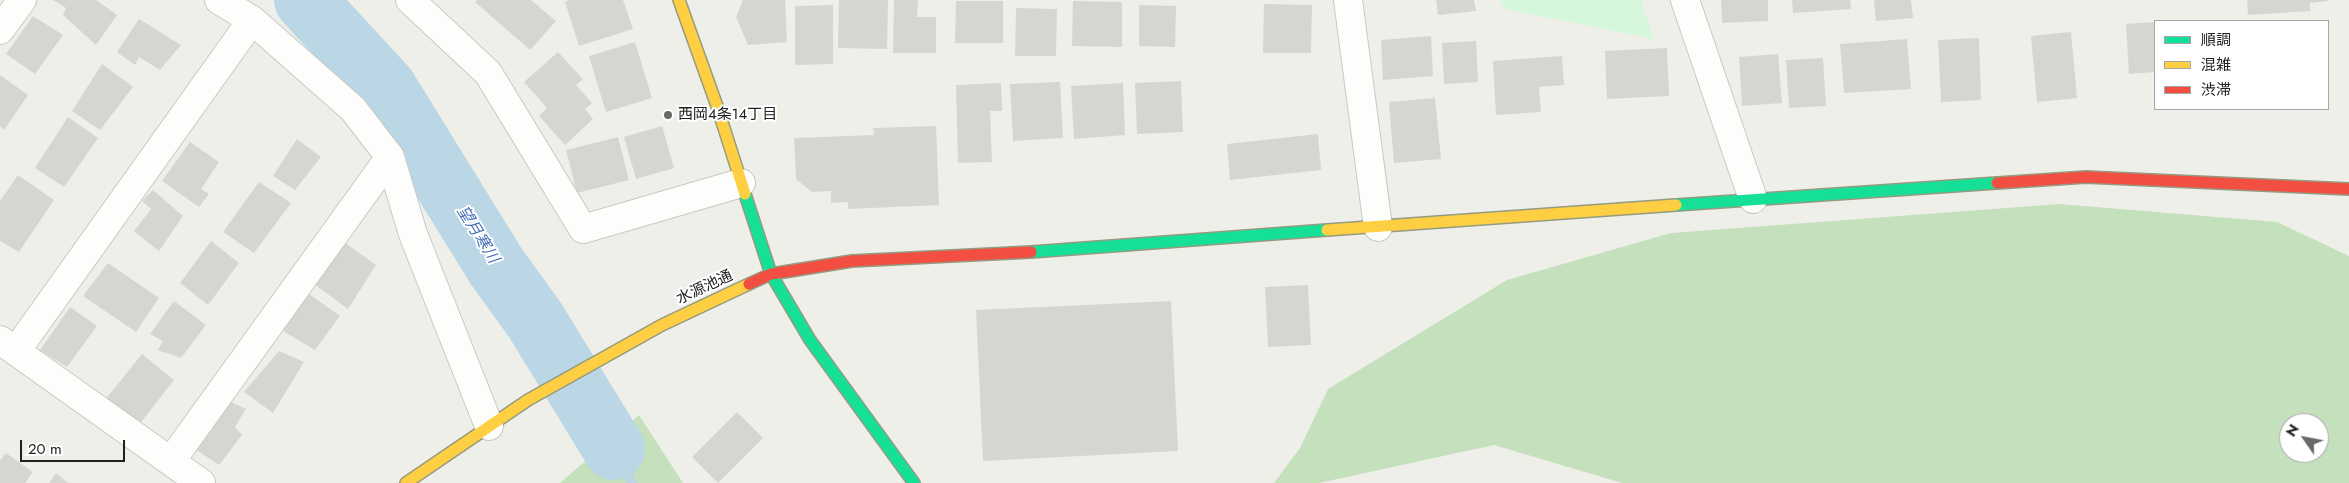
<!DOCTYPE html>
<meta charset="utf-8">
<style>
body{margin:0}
#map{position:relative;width:2349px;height:483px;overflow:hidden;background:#efefea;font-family:Jost,"Noto Sans JP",sans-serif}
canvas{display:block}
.legend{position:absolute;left:2154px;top:20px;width:175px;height:90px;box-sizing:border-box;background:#fff;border:1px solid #a6a6a6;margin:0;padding:6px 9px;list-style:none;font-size:15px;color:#212121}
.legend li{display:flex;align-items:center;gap:10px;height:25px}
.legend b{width:25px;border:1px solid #a6a6a6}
.north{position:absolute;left:2279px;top:413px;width:50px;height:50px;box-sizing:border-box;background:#fff;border:1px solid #a6a6a6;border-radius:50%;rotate:303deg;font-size:14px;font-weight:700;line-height:20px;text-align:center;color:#212121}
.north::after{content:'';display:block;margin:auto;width:18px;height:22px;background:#696967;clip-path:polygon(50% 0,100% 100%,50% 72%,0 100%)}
.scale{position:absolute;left:20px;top:440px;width:105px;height:22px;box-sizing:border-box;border:2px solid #212121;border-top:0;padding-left:6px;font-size:15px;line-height:18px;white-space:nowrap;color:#212121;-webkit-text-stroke:4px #fff;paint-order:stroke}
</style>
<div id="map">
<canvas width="2349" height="483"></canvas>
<ul class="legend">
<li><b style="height:6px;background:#16e098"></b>順調</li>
<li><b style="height:6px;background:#ffcf43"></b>混雑</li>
<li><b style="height:6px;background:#f24e42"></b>渋滞</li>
</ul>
<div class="north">N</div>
<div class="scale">20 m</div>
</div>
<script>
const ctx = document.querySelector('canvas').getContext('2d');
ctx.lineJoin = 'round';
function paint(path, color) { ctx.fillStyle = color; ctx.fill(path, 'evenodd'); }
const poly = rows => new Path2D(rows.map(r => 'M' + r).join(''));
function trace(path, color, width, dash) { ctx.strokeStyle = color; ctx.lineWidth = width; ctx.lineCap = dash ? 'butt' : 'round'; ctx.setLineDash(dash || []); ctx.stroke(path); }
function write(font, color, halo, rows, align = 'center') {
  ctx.font = font + ' Jost,"Noto Sans JP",sans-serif'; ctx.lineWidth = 4; ctx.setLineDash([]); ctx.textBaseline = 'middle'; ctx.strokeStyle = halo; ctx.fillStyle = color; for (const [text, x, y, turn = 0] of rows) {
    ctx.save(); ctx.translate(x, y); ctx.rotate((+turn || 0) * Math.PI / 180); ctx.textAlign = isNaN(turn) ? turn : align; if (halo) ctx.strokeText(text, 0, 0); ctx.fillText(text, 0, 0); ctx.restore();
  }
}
const forest = poly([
 [2060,204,2277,222,2349,256,2349,483,1622,483,1494,445,1319,483,1274,483,1300,448,1328,389,1507,280,1671,233],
 [2289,423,2319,423,2319,453,2289,453],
 [639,415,683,483,560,483]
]);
const park = poly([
 [1500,0,1641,0,1654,39,1505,9]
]);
const stream = poly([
 [614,449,632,483]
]);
const river = poly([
 [305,0,386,88,496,266,535,320,614,449]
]);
const building = poly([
 [53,0,96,0,117,15,96,45,63,15,66,8],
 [477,0,531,0,556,21,530,50,475,2],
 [570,0,623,0,633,29,579,46,565,2],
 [743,0,785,0,787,42,748,45,736,17],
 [839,0,888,0,887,49,838,48],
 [894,0,918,0,917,17,936,17,936,53,893,53],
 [1436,0,1474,0,1476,11,1438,15],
 [1721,0,1768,0,1768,21,1722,23],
 [1792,0,1850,0,1851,9,1793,13],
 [1874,0,1911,0,1913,18,1876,21],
 [2247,0,2328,0,2328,1,2310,3,2310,11,2248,15],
 [956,1,1003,1,1003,43,955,43],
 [1073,1,1122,2,1122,47,1072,46],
 [1264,4,1312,5,1311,53,1263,53],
 [833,5,833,64,795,65,795,6],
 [1139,5,1176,6,1175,47,1139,46],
 [1016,8,1057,9,1056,56,1015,56],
 [33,16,63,35,35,74,6,54],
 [139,19,181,45,160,70,139,57,135,65,117,52],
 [2155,22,2155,72,2129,74,2126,24],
 [2071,32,2077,98,2037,102,2031,36],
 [1431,36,1433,76,1383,80,1381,40],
 [1979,38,1981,100,1941,102,1938,40],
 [1907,39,1911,89,1844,93,1840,44],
 [1476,41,1478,82,1444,84,1442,43],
 [635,42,652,98,606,112,589,56],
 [1667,48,1669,96,1607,99,1605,51],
 [558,52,583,79,576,85,592,103,585,109,593,119,565,145,539,116,547,108,524,82],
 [1778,54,1782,103,1742,106,1739,57],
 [1562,56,1564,85,1539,87,1541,112,1496,115,1493,61],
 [1823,58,1826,106,1789,108,1786,60],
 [102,64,133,87,100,130,72,111],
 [0,75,28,95,4,130,0,126],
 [1181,81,1183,132,1137,134,1135,83],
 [1060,82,1063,138,1013,141,1010,84],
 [1001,83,1002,111,990,111,992,162,958,163,956,85],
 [1123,83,1125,135,1074,139,1071,86],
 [1435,98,1441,159,1394,163,1389,102],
 [68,117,98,138,64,187,35,168],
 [662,126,674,168,636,179,624,137],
 [936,126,939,205,848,209,848,202,831,203,831,191,812,192,796,179,794,138,874,135,873,128],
 [1318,134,1321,170,1230,180,1227,144],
 [618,137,629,180,577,193,566,150],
 [297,139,321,157,295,190,273,176],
 [190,142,219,162,201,189,209,194,199,207,162,181],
 [18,175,54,200,19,252,0,241,0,201],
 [259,182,291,203,254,253,223,232],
 [153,190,183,216,159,251,134,231,151,209,142,201],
 [211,241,239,263,208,305,180,283],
 [344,242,376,265,348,309,314,284],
 [108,263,159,298,136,332,83,296],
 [1308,285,1311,345,1268,347,1265,287],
 [309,294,340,316,315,350,283,331],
 [174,301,206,325,181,358,158,350,163,341,150,334],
 [1171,301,1178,451,983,461,976,310],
 [70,307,97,326,67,367,40,350],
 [279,351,304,362,273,413,244,392],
 [142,354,174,380,134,431,100,406],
 [225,399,246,409,235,427,242,435,219,465,192,447],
 [737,412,763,438,718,483,692,457],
 [6,453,33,472,25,483,0,483,0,461],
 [56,473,68,483,49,483]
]);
const street = poly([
 [219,0,252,20,353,109,390,157,413,234,489,426],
 [410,0,488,73,583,229,741,183],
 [1348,0,1378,227],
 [1685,0,1753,199],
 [0,30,22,0],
 [0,340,201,483],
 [16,351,252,20],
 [171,461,390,157]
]);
const fast = poly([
 [745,194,771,274,810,340,914,483],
 [1676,205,1997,183],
 [1031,252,1327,230]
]);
const slow = poly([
 [679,0,717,106,745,194],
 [1327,230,1676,205],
 [406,483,528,400,662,325,749,284]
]);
const jam = poly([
 [1997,183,2086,177,2349,189],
 [749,284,771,274,852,261,1031,252]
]);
const markers = [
 [668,115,5,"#696967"]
];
const poiNames = [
 ["西岡4条14丁目",678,115]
];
const streetNames = [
 ["水源池通",705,288,-25]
];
const waterNames = [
 ["望月寒川",477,235,58]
];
paint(forest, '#c5e0bd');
paint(park, '#d7f7dc');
trace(stream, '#bbd6e4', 10);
trace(river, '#bbd6e4', 62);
paint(building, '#d6d5d1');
trace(street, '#c8c8c6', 30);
trace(fast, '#959b80', 14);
trace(slow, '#959b80', 14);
trace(jam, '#959b80', 14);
trace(street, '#fdfdfc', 28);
trace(fast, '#16e098', 11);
trace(slow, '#ffcf43', 11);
trace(jam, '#f24e42', 11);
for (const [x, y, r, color] of markers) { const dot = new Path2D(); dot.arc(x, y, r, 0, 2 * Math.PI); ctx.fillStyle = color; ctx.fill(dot); trace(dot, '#fff', 2); }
write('15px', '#212121', '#fff', poiNames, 'left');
write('15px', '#212121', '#fff', streetNames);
write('italic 16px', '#456eb9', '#fff', waterNames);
</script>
